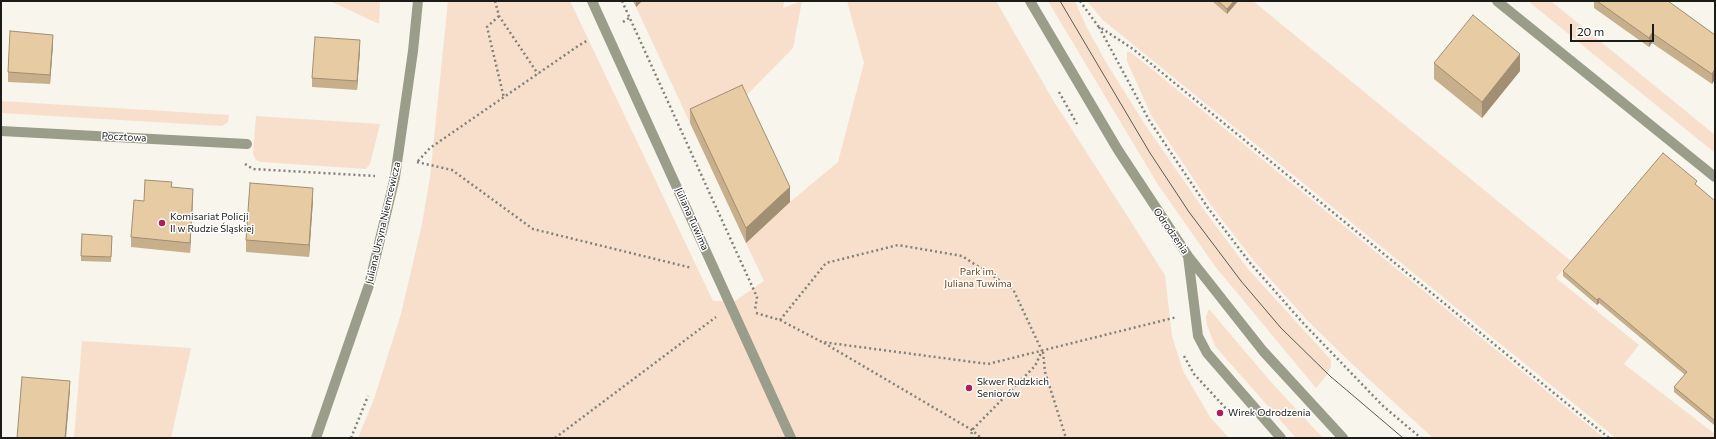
<!DOCTYPE html>
<meta charset="utf-8">
<style>
body{margin:0}
#map{position:relative;width:1716px;height:439px;overflow:hidden;background:#f7f5ec;font-family:Commissioner,sans-serif}
canvas{display:block}
.frame{position:absolute;inset:0;border:2px solid #1b1b18;pointer-events:none}
.scale{position:absolute;left:1570px;top:24px;width:84px;height:18px;box-sizing:border-box;border:2px solid #1b1b18;border-top:0;padding-left:5px;font-size:12px;line-height:14px;white-space:nowrap;color:#1b1b18;-webkit-text-stroke:3px #fff;paint-order:stroke}
</style>
<div id="map">
<canvas width="1716" height="439"></canvas>
<div class="frame"></div>
<div class="scale">20 m</div>
</div>
<script>
const ctx = document.querySelector('canvas').getContext('2d');
ctx.lineJoin = 'round';
function paint(path, color) { ctx.fillStyle = color; ctx.fill(path, 'evenodd'); }
const poly = rows => new Path2D(rows.map(r => 'M' + r).join(''));
function trace(path, color, width, dash) { ctx.strokeStyle = color; ctx.lineWidth = width; ctx.lineCap = dash ? 'butt' : 'round'; ctx.setLineDash(dash || []); ctx.stroke(path); }
function write(font, color, halo, rows, align = 'center') {
  ctx.font = font + ' Commissioner,sans-serif'; ctx.lineWidth = 3; ctx.setLineDash([]); ctx.textBaseline = 'middle'; ctx.strokeStyle = halo; ctx.fillStyle = color; for (const [text, x, y, turn = 0] of rows) {
    ctx.save(); ctx.translate(x, y); ctx.rotate((+turn || 0) * Math.PI / 180); ctx.textAlign = isNaN(turn) ? turn : align; if (halo) ctx.strokeText(text, 0, 0); ctx.fillText(text, 0, 0); ctx.restore();
  }
}
const green = poly([
 [330,1,380,1,379,24],
 [448,1,570,1,713,301,735,301,764,281,746,243,784,207,838,162,864,63,847,1,996,1,1053,100,1165,275,1172,336,1183,371,1210,417,1229,438,358,438,374,399,401,314,422,224,430,177],
 [642,1,784,1,783,8,802,1,793,48,742,100,690,123,636,7],
 [1048,1,1075,1,1087,28,1107,64,1144,123,1204,210,1248,269,1331,360,1331,367,1326,376,1316,388,1214,265,1157,183],
 [1087,1,1253,1,1571,261,1556,278,1639,345,1624,364,1715,434,1715,438,1616,438,1103,20],
 [1528,1,1551,1,1715,135,1715,153],
 [1127,52,1130,52,1143,62,1604,438,1433,438,1350,362,1307,320,1254,261,1211,205,1152,117,1127,61],
 [1,101,229,115,228,122,222,126,1,113],
 [256,116,380,124,370,164,366,169,261,162,256,160,253,154],
 [1209,309,1270,381,1323,438,1296,438,1215,346,1207,325,1206,317],
 [82,341,191,348,171,438,74,438]
]);
const path = poly([
 [495,1,499,16,538,74],
 [622,1,757,297,755,310],
 [1080,1,1098,26,1133,49,1609,438],
 [499,16,487,27,504,98],
 [623,22,629,18],
 [1099,27,1149,120,1208,208,1251,264,1303,323,1383,406,1421,438],
 [1059,92,1077,124],
 [418,161,430,148,578,46,588,40],
 [417,162,452,170,533,229,692,268],
 [245,164,253,169,375,176],
 [756,313,780,320,822,342,988,364,1177,317],
 [780,320,826,263,898,245,962,256,1013,289,1042,351,1035,366,972,430,971,438],
 [824,343,972,430,981,438],
 [1043,352,1045,372,1066,438],
 [1184,356,1194,374,1231,414],
 [351,438,368,396],
 [555,438,716,317]
]);
const minor = poly([
 [592,1,791,438],
 [1030,1,1118,150,1188,256,1263,351,1343,438],
 [1497,1,1715,177],
 [1,131,247,144],
 [1188,256,1198,336,1207,353,1281,438],
 [316,438,369,285,395,177,413,51,418,1]
]);
const tram = poly([
 [1060,1,1150,153,1189,212,1241,281,1281,328,1330,376,1403,438]
]);
const wall = poly([
 [633,1,642,1,636,7],
 [1212,1,1238,1,1227,14],
 [1594,1,1668,1,1715,35,1715,79,1712,84,1652,43,1649,47,1594,8],
 [53,44,50,84,8,82,8,72],
 [360,50,357,90,312,87,312,78],
 [1434,63,1520,71,1482,118,1434,79],
 [690,109,790,202,746,243,690,123],
 [1697,186,1715,201,1715,424,1714,425,1674,392,1674,387,1685,375,1599,303,1597,305,1563,276,1563,271],
 [172,187,193,198,190,253,131,247,131,237,144,201],
 [313,200,309,257,246,252,246,240],
 [112,236,111,262,81,261,81,256]
]);
const shadedWall = poly([
 [636,1,642,1,636,7],
 [1234,1,1238,1,1227,14,1227,9],
 [1652,33,1652,43,1649,47,1649,38],
 [53,35,53,44,50,84,50,75],
 [360,40,360,50,357,90,357,81],
 [1520,54,1520,71,1482,118,1482,102],
 [1715,69,1715,79,1712,84,1712,74],
 [790,187,790,202,746,243,746,228],
 [313,188,313,200,309,257,309,245],
 [193,189,193,198,190,253,190,243],
 [1599,298,1599,303,1597,305,1597,300],
 [70,381,70,390,66,438,65,438],
 [1715,419,1715,424,1714,425,1714,420]
]);
const building = poly([
 [1218,1,1234,1,1227,9,1218,1],
 [1597,1,1668,1,1715,35,1715,69,1712,74,1652,33,1649,38,1597,1],
 [1473,15,1520,54,1482,102,1434,63,1473,15],
 [10,31,53,35,50,75,8,72,10,31],
 [315,37,360,40,357,81,312,78,315,37],
 [742,85,790,187,746,228,690,109,742,85],
 [1663,153,1697,181,1695,184,1715,201,1715,419,1714,420,1674,387,1687,372,1599,298,1597,300,1563,271,1663,153],
 [145,180,172,182,171,187,193,189,190,243,131,237,134,200,144,201,145,180],
 [250,183,313,188,309,245,246,240,250,183],
 [82,234,112,236,111,257,81,256,82,234],
 [22,377,70,381,65,438,17,438,22,377]
]);
const markers = [
 [162,223,4,"#ab1f5d"],
 [969,388,4,"#ab1f5d"],
 [1220,413,4,"#ab1f5d"]
];
const streetNames = [
 ["Pocztowa",124,137,3],
 ["Juliana Tuwima",692,219,66],
 ["Juliana Ursyna Niemcewicza",383,223,-77],
 ["Odrodzenia",1171,231,55]
];
const poiNames = [
 ["Komisariat Policji",170,217],
 ["II w Rudzie Śląskiej",170,229],
 ["Skwer Rudzkich",977,382],
 ["Seniorów",977,394],
 ["Wirek Odrodzenia",1228,413]
];
const parkNames = [
 ["Park im.",978,272],
 ["Juliana Tuwima",978,284]
];
paint(green, '#f8dfcc');
trace(path, '#81807a', 2.5, [2, 3]);
trace(minor, '#9a9d8a', 10);
trace(tram, '#595954', 1);
paint(wall, '#c7af8c');
paint(shadedWall, '#a28e72');
paint(building, '#e7cba3');
trace(building, '#a28e72', 1);
for (const [x, y, r, color] of markers) { const dot = new Path2D(); dot.arc(x, y, r, 0, 2 * Math.PI); ctx.fillStyle = color; ctx.fill(dot); trace(dot, '#fff', 1.5); }
write('10px', '#1b1b18', '#fff', streetNames);
write('10px', '#1b1b18', '#fff', poiNames, 'left');
write('10px', '#723f11', '#fff', parkNames);
</script>
